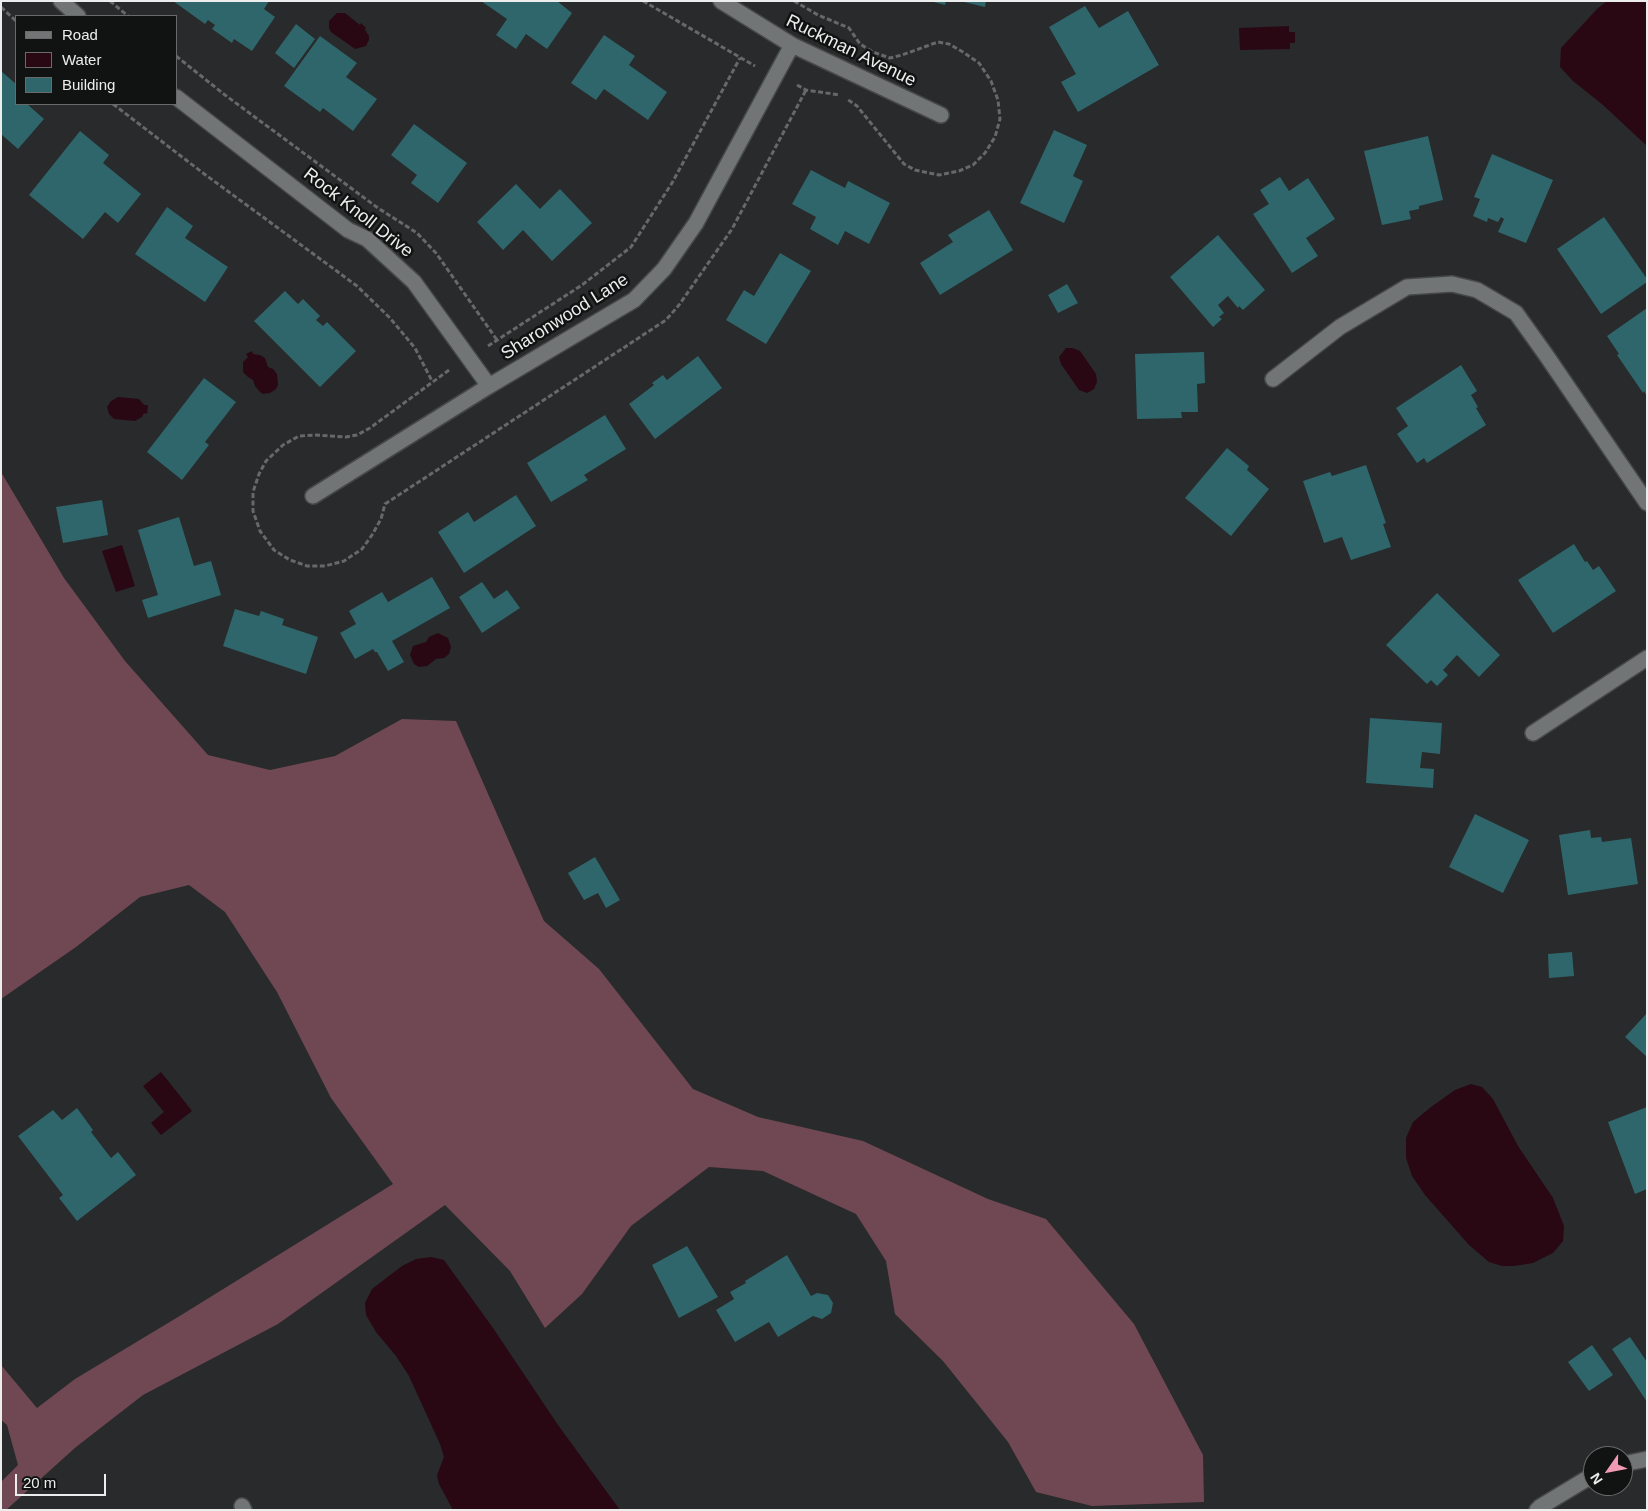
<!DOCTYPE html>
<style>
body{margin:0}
#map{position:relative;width:1648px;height:1511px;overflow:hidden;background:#282a2b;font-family:Helvetica,sans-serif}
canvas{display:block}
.frame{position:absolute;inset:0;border:2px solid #eceeee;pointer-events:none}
.legend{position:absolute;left:15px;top:15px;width:162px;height:90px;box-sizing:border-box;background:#111313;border:1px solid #696b6b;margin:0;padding:6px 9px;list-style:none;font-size:15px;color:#eceeee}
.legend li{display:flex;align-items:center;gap:10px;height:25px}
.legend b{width:25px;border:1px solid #696b6b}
.north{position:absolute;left:1583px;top:1446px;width:50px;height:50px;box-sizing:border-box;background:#111313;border:1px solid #696b6b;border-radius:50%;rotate:237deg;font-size:14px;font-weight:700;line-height:20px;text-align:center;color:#eceeee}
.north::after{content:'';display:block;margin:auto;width:18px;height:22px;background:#f19ab3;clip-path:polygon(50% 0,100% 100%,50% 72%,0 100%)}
.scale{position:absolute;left:15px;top:1474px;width:91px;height:22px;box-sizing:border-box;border:2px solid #eceeee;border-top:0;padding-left:6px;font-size:15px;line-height:18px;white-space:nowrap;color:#eceeee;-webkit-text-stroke:4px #111313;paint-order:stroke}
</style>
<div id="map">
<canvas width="1648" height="1511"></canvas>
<div class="frame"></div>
<ul class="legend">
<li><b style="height:6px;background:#727575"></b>Road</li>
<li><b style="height:14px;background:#290814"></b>Water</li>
<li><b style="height:14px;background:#2f666b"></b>Building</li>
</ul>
<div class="north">N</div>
<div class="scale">20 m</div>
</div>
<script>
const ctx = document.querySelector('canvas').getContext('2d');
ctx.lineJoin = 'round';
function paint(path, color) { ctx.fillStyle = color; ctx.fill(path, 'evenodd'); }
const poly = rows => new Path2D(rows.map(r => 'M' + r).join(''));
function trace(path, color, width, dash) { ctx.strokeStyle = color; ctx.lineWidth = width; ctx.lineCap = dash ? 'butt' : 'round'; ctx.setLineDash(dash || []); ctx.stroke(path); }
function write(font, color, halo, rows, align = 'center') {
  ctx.font = font + ' Helvetica,sans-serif'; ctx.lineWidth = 5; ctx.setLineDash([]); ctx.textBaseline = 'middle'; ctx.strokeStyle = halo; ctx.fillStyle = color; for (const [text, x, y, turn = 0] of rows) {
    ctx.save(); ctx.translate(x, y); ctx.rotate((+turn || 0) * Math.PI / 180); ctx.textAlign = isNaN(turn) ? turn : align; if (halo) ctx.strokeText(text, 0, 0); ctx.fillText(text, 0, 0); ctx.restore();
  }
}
const forest = poly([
 [1,472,64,578,125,661,208,755,270,770,335,756,402,719,456,721,544,921,599,969,693,1089,758,1117,863,1141,988,1199,1046,1219,1134,1324,1203,1455,1204,1502,1092,1506,1036,1492,1008,1442,943,1361,895,1314,886,1261,856,1214,763,1171,709,1167,631,1226,582,1294,545,1328,510,1271,445,1205,278,1324,143,1395,76,1447,6,1510,1,1510,1,1482,18,1465,7,1425,1,1420,1,1365,37,1408,75,1379,178,1317,393,1184,331,1098,277,992,225,912,189,885,140,897,76,947,1,999]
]);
const water = poly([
 [1607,1,1647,1,1647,146,1603,105,1573,81,1560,67,1561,48,1597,9],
 [337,13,345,13,360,25,361,23,366,28,365,30,369,36,369,40,366,46,355,49,331,32,329,28,329,21],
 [1289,26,1289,32,1295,32,1295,43,1290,43,1290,49,1240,50,1239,28],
 [1066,348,1073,348,1080,351,1096,374,1097,382,1094,389,1091,391,1087,393,1079,390,1061,364,1059,357],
 [252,351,253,354,260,355,265,358,268,367,273,369,277,374,278,385,276,389,270,393,263,394,260,392,255,386,253,380,248,377,243,372,243,362,248,357,246,354],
 [118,397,139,399,144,405,148,405,147,414,144,413,142,417,135,421,114,419,109,414,107,407,111,401],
 [122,545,135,586,116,592,102,551],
 [438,633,448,638,451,647,449,654,444,658,436,659,427,666,419,667,414,664,410,655,413,646,426,642,429,637],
 [161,1072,192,1111,161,1135,151,1123,164,1112,143,1086],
 [1471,1084,1482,1087,1493,1099,1518,1146,1553,1198,1564,1226,1563,1241,1553,1253,1533,1263,1514,1266,1502,1266,1489,1262,1469,1245,1425,1195,1412,1176,1406,1158,1406,1138,1413,1122,1431,1107,1455,1090],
 [431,1257,444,1260,493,1328,558,1425,620,1510,453,1510,439,1484,437,1475,444,1457,440,1444,409,1376,396,1356,376,1332,366,1315,365,1303,372,1289,402,1266,416,1259]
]);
const building = poly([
 [173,1,269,1,264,9,275,17,252,51,234,39,232,43,212,29,215,25,208,20,205,24],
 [481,1,557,1,572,13,547,49,526,34,516,49,496,35,507,19],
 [930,1,946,1,945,5],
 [960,1,986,1,985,7],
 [1085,6,1099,28,1128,11,1159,65,1078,112,1061,82,1076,74,1049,27],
 [296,24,315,39,294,68,275,53],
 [604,35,635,56,629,65,667,92,648,120,604,89,596,100,571,83],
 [320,36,357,63,346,77,377,99,353,131,323,108,320,112,284,86],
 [1,71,16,84,16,104,27,104,44,119,18,149,1,134],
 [414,124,467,163,438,203,411,183,417,175,391,155],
 [1054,130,1087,145,1073,176,1083,181,1064,223,1020,203],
 [80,131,109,155,103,163,141,194,118,223,105,212,83,239,29,195],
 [1428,136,1443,200,1419,206,1419,209,1409,211,1411,219,1382,225,1364,151],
 [1492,154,1553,180,1526,243,1498,232,1504,219,1501,217,1498,222,1488,218,1487,222,1473,216,1480,199,1474,197],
 [811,170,845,188,848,181,890,203,869,244,845,231,838,245,810,229,816,217,792,204],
 [1280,177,1289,191,1308,178,1335,219,1306,238,1318,256,1292,273,1253,214,1269,204,1260,190],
 [516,184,540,209,560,189,592,223,552,261,523,230,503,250,477,222],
 [167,207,193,226,185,238,228,267,205,302,135,254],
 [989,210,1013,250,940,295,920,263,953,242,948,235],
 [1604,217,1647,279,1647,282,1601,314,1557,249],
 [1218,235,1265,290,1243,310,1239,306,1238,308,1228,296,1218,305,1224,313,1219,317,1222,319,1213,327,1170,277],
 [780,253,811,271,766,344,726,320,744,290,754,296],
 [1067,284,1078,303,1058,313,1048,295],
 [285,291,298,304,303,299,320,316,316,320,323,326,327,322,356,351,320,387,254,321],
 [1647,308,1647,396,1644,391,1643,393,1617,355,1619,354,1607,336],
 [1204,352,1205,383,1197,384,1198,412,1181,412,1182,418,1137,419,1135,354],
 [698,356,722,388,655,439,629,404,654,385,652,383,663,375,667,380],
 [1461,365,1477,391,1471,395,1478,407,1476,408,1486,425,1427,463,1424,458,1417,463,1397,434,1408,426,1396,408],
 [204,378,236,402,205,442,209,445,182,480,147,452],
 [605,415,626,449,584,475,588,480,551,502,527,463],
 [1227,448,1249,466,1247,470,1269,489,1231,536,1185,498],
 [1366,465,1386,523,1383,524,1391,547,1351,560,1342,537,1324,543,1303,481,1330,472,1332,476],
 [516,495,536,526,464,573,438,532,468,512,474,522],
 [102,500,108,535,63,543,56,507],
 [179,517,194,566,211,561,221,595,148,618,142,600,158,595,138,530],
 [1574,544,1585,562,1587,561,1593,570,1599,566,1616,591,1553,633,1518,580],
 [432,577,450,608,392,641,404,662,388,671,377,652,375,652,373,649,355,659,340,633,356,624,349,611,382,592,388,602],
 [482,582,494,599,507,590,520,608,482,633,459,597],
 [1437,593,1500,655,1479,677,1457,655,1443,670,1448,675,1437,686,1431,680,1427,684,1386,645],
 [235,609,259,616,261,611,284,619,282,625,318,637,306,674,223,646],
 [1370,718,1442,723,1440,754,1422,752,1420,768,1434,769,1433,788,1366,783],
 [1475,814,1529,840,1503,893,1449,867],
 [1590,830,1591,838,1601,837,1602,842,1631,838,1638,884,1568,895,1559,835],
 [595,857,620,900,606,908,598,893,584,900,568,873],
 [1572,952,1574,976,1549,978,1548,954],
 [1647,1013,1647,1057,1625,1037],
 [1647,1107,1647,1189,1635,1194,1608,1122],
 [77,1108,93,1130,91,1132,111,1158,118,1152,136,1175,77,1221,59,1198,63,1195,18,1136,53,1110,62,1120],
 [687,1246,718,1297,679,1318,652,1265],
 [787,1255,811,1296,817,1293,828,1295,833,1303,831,1313,822,1319,813,1316,778,1337,769,1322,735,1342,716,1310,734,1299,730,1292,746,1283,745,1281],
 [1630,1337,1647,1362,1647,1402,1612,1349],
 [1592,1345,1613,1375,1589,1391,1568,1362]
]);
const path = poly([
 [110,1,128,16],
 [643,1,755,66],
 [794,1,818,15,849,28,860,44,873,52,890,58,902,55,938,42,949,44,963,52,979,63,991,81,998,100,1000,119,995,137,985,153,973,165,959,171,939,175,915,170,904,164,857,106,847,99],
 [1,7,16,21],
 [176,56,225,95,378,208,417,233,436,253,497,340],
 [797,85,806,90,840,95],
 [113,104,203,173,357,286,390,318,415,348,432,381],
 [488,346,582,285,631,247,672,183,740,58],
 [449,370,370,428,357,435,346,437,315,435,299,436,283,445,266,461,259,474,253,492,253,511,260,531,274,550,290,560,307,566,325,566,344,561,362,549,372,535,381,519,385,504,666,320,679,305,732,229,806,90]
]);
const minor = poly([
 [61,1,78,16],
 [721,1,792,45,941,115],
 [176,97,348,230,367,239,414,282,489,386],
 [1273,379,1340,327,1407,287,1452,284,1477,290,1516,313,1546,355,1647,503],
 [313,496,489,386,634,300,664,269,696,223,792,45],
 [1533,733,1647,658],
 [1623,1464,1647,1459],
 [242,1506,244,1510],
 [1537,1510,1540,1507,1593,1475]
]);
const streetNames = [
 ["Ruckman Avenue",851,51,26],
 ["Rock Knoll Drive",358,213,38],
 ["Sharonwood Lane",565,317,-32]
];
paint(forest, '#704853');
paint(water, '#290814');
paint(building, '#2f666b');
trace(minor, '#454848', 18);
trace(path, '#666869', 3, [5, 2.5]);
trace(minor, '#727575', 15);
write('18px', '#eceeee', '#111313', streetNames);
</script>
